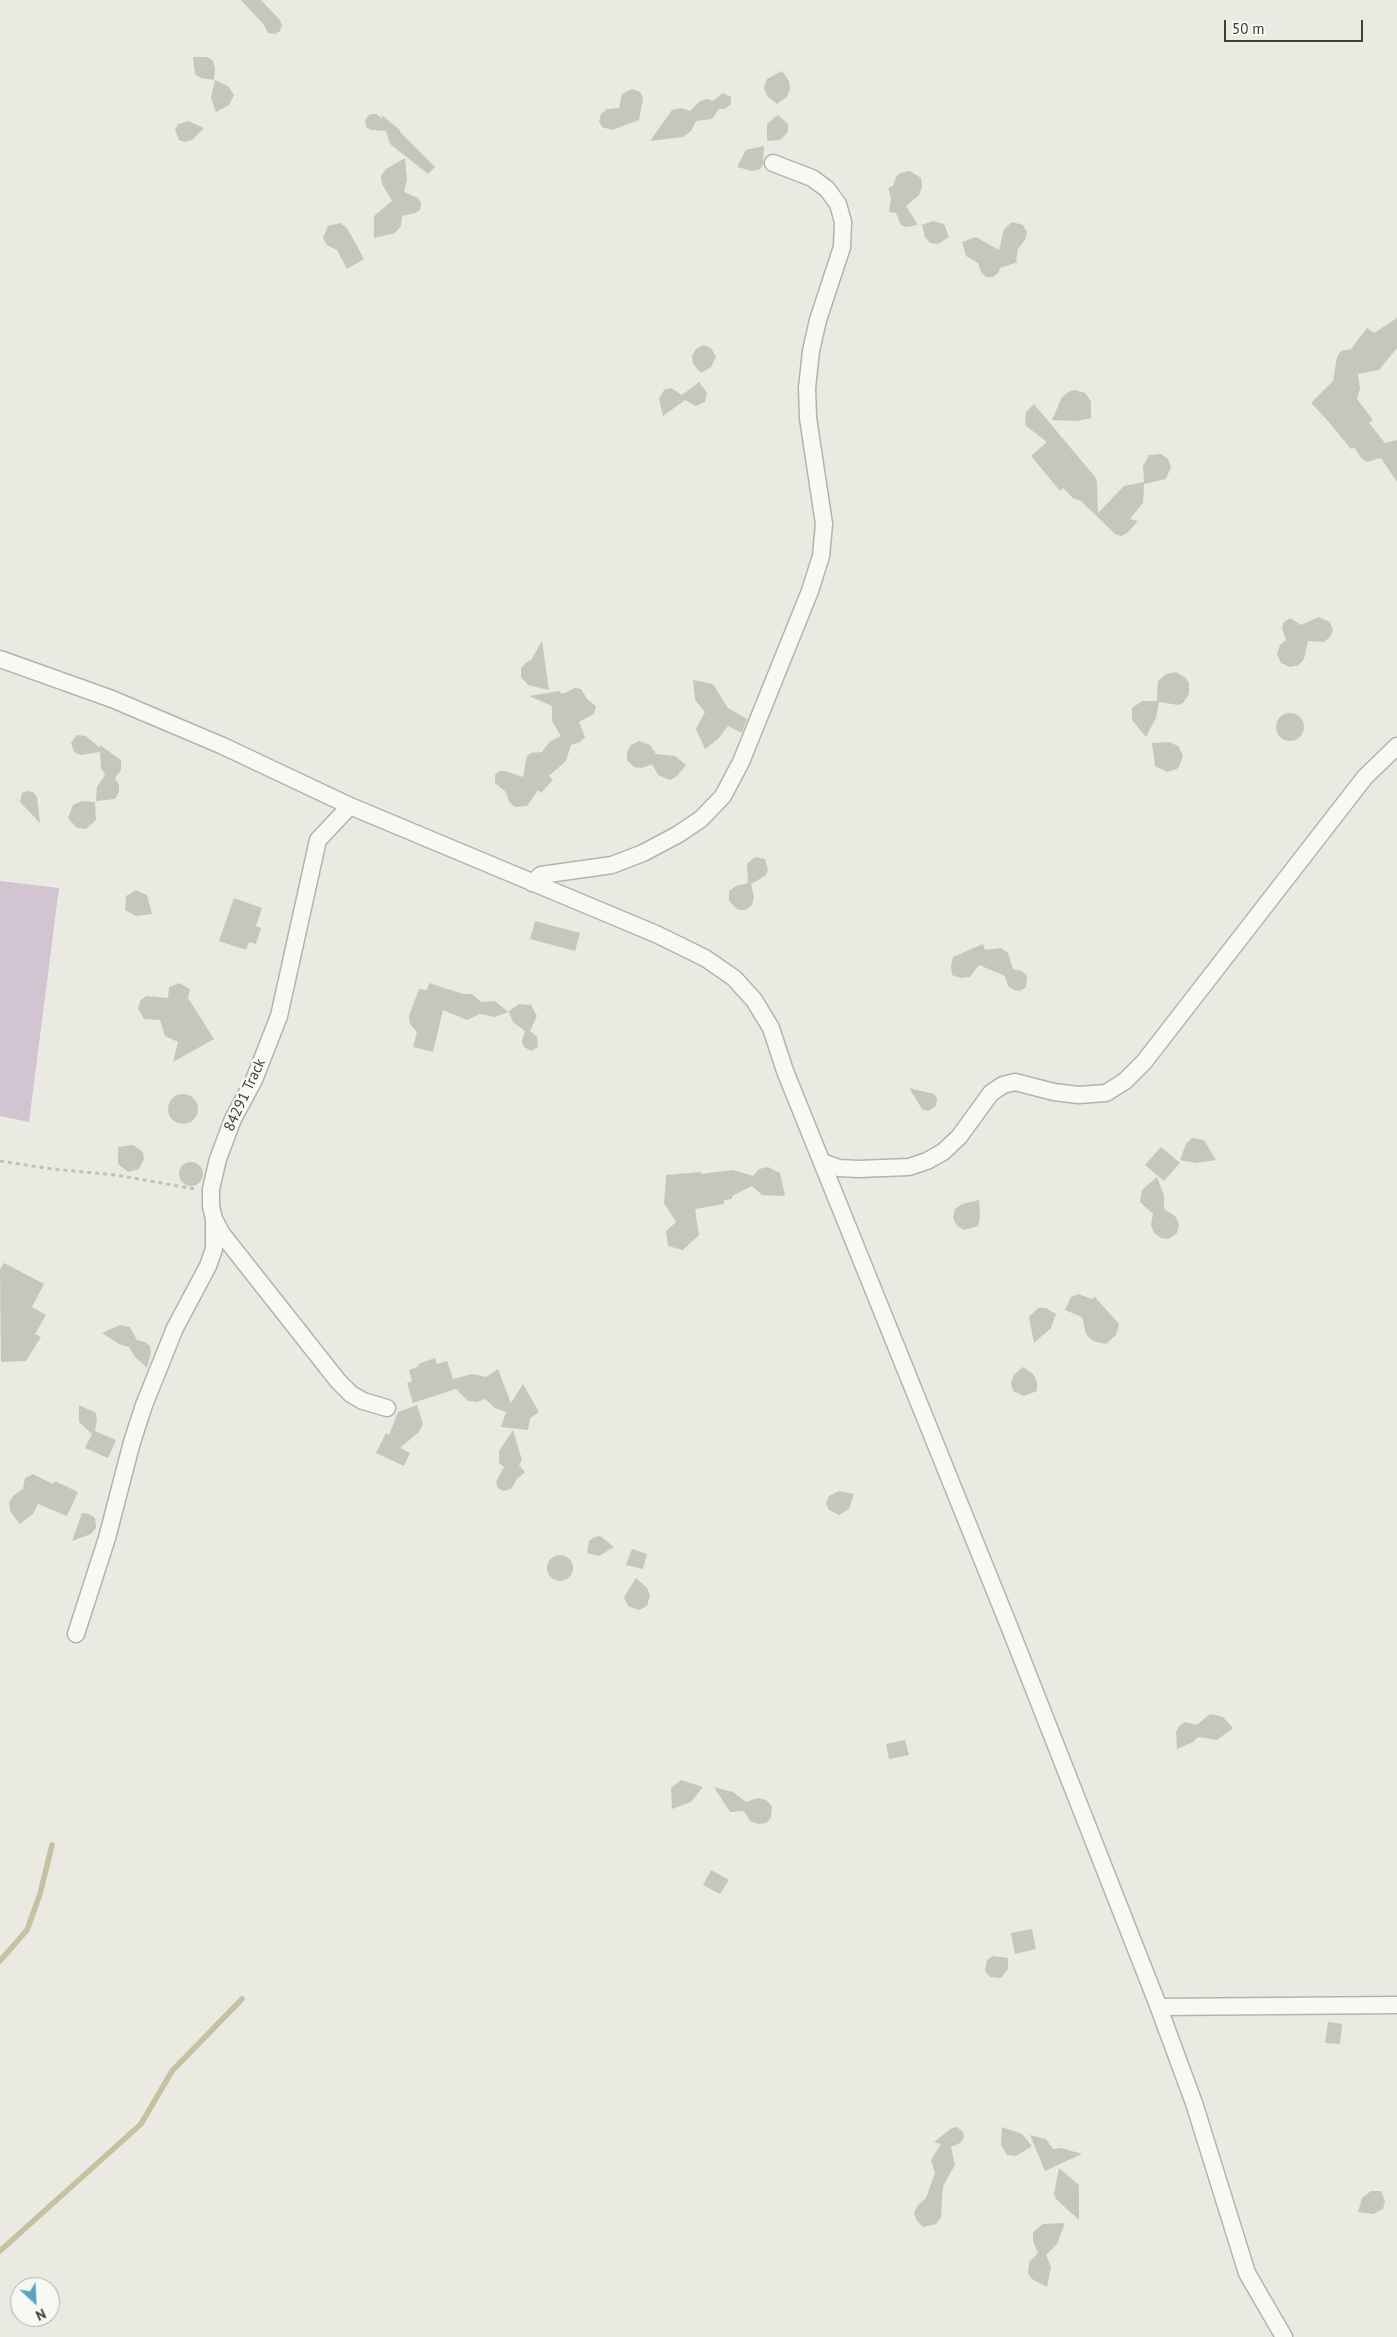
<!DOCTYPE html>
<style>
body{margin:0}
#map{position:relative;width:1397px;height:2337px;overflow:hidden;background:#eaeae3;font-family:"PT Sans",sans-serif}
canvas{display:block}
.north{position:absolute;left:10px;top:2277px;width:50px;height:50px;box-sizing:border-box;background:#f7f7f3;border:1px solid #adaea4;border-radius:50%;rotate:155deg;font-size:14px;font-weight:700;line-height:20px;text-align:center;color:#3f402d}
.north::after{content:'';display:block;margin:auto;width:18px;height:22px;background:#57a5c0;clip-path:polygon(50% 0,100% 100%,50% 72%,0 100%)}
.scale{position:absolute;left:1224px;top:20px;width:139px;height:22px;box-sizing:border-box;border:2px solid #3f402d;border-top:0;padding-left:6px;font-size:15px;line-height:18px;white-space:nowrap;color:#3f402d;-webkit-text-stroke:4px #f7f7f3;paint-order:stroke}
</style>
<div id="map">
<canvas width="1397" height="2337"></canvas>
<div class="north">N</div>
<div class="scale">50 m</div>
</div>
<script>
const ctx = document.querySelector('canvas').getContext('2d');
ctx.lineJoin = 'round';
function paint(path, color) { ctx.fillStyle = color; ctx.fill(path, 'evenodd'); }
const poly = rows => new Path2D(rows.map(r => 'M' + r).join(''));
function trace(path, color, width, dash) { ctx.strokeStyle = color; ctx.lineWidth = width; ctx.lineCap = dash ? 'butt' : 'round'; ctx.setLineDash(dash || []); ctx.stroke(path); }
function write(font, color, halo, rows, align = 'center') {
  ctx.font = font + ' "PT Sans",sans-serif'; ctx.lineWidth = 4.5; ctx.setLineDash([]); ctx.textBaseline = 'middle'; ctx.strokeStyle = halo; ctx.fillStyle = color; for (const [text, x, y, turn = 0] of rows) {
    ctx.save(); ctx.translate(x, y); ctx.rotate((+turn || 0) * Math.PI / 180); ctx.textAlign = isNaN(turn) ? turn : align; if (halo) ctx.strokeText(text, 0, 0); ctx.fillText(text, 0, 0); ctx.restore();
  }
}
const green = poly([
 [0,881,59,888,29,1122,0,1116]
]);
const stream = poly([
 [0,1961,27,1930,40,1894,52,1845],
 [0,2251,141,2124,172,2071,242,1999]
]);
const building = poly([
 [241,0,261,0,280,20,282,25,280,31,275,34,268,33,264,25],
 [193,57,207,57,213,61,215,68,214,80,201,78,195,74],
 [782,71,789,81,790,89,787,97,777,104,767,96,764,88,767,79],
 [215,80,228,86,234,95,229,105,216,112,211,98],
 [632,89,640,92,643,98,639,120,612,130,602,127,599,121,601,114,607,109,619,108,622,94],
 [723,93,731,97,731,104,725,109,719,109,712,119,696,121,691,131,683,137,650,141,672,110,681,108,690,111,700,101,707,99,713,101],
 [370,114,376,114,383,119,382,115,402,132,399,131,435,167,428,174,390,144,386,131,371,130,366,127,365,120],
 [778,115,788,124,788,132,780,140,767,141,767,124],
 [188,121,204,128,192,140,185,142,179,140,175,130,178,124],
 [764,146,763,165,760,169,752,171,737,167,746,150],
 [405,158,407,180,404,192,418,198,421,203,420,210,415,213,402,216,401,226,395,233,374,238,374,216,392,201,382,184,381,176,386,169],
 [910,171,921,178,922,187,919,195,906,206,918,225,906,227,901,225,896,213,889,212,891,198,888,188,893,186,896,177,900,173],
 [933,221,944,224,949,237,938,244,930,243,925,237,922,225],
 [1012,222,1023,225,1027,232,1025,240,1018,249,1016,261,1018,262,1000,268,998,273,993,277,986,277,981,272,978,263,966,256,962,242,976,237,999,250,1004,229],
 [340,223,347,228,364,259,347,269,337,250,327,245,323,238,328,226],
 [1397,318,1397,348,1379,370,1358,374,1360,388,1357,399,1373,420,1369,423,1385,443,1397,440,1397,482,1381,458,1367,462,1362,459,1354,447,1351,449,1328,421,1311,403,1333,381,1337,357,1341,351,1351,349,1367,328,1374,333],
 [703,345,711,348,716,357,711,367,701,373,693,364,692,356,696,349],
 [699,382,707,393,705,402,696,406,685,400,663,416,659,399,664,390,671,388,682,395],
 [1075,390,1085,393,1088,397,1091,402,1091,418,1077,421,1052,420,1062,397,1070,391],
 [1034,404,1095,477,1097,482,1098,513,1124,486,1144,482,1143,466,1149,455,1161,454,1168,459,1171,467,1166,479,1144,484,1143,503,1130,519,1138,521,1127,533,1121,536,1115,534,1081,501,1073,498,1063,488,1060,491,1031,456,1047,442,1025,425,1026,412],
 [1319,617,1330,622,1333,630,1330,637,1324,642,1308,641,1304,659,1299,665,1290,667,1281,663,1277,654,1280,645,1286,640,1282,628,1283,623,1290,618,1301,625],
 [542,641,549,690,528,685,521,677,521,668,527,662,531,660],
 [1176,672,1186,678,1189,683,1189,694,1183,703,1178,705,1159,702,1156,718,1146,737,1132,720,1132,708,1142,701,1157,701,1158,681,1166,674],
 [693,680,713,684,728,708,747,719,742,733,728,726,718,739,705,749,696,729,705,712,695,700],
 [575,688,581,689,587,699,596,706,594,714,579,722,585,737,580,742,571,745,566,761,549,776,553,780,541,793,538,790,527,806,515,807,509,802,506,792,495,783,495,775,499,771,505,771,523,777,527,756,531,753,542,752,549,742,561,736,552,721,552,706,529,696,559,691,562,694],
 '1276 727a14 14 0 1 1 28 0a14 14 0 1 1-28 0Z',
 [77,735,86,736,100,748,100,745,121,760,121,770,115,778,119,785,119,792,115,799,96,801,97,787,105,775,101,768,100,752,81,755,74,752,71,743],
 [639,741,650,745,656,754,675,756,686,765,677,776,670,780,658,775,652,764,642,768,634,767,627,760,627,752,631,745],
 [1169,742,1178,746,1183,755,1180,765,1177,769,1167,772,1155,766,1152,743],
 [27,791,33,792,37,797,40,823,20,802,22,793],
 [82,801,95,802,96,820,86,829,77,828,68,818,73,805],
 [755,857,765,859,768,870,765,876,751,884,754,897,752,905,746,910,738,910,729,901,729,891,736,886,748,883,747,864],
 [136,890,147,895,152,914,136,916,125,910,126,896],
 [234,898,262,908,256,926,261,928,256,944,249,942,246,950,219,941],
 [535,921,580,933,575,951,530,939],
 [983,944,985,950,1001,948,1008,953,1013,969,1022,971,1027,976,1026,987,1020,991,1014,990,1008,986,1005,976,979,965,970,977,961,978,952,975,951,966,953,957],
 [179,983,190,989,188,998,214,1039,173,1062,178,1042,165,1036,160,1020,144,1019,138,1009,140,1001,146,996,168,998,169,987],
 [429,983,463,994,472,994,481,1002,495,1001,508,1012,519,1004,531,1005,537,1016,530,1031,537,1037,538,1047,531,1051,524,1047,522,1041,525,1031,513,1022,509,1012,494,1017,480,1014,467,1020,443,1010,433,1052,413,1047,417,1032,410,1024,409,1016,419,989,427,990],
 [909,1088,934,1094,937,1099,936,1106,928,1111,922,1109],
 '168 1109a15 15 0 1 1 30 0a15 15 0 1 1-30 0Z',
 [1192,1138,1204,1140,1216,1160,1196,1163,1180,1160,1186,1144],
 [133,1145,143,1152,144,1159,139,1169,128,1172,118,1164,118,1147],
 [1161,1147,1180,1163,1164,1181,1145,1165],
 '179 1174a12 12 0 1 1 24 0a12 12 0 1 1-24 0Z',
 [768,1167,780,1173,785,1196,762,1195,752,1186,732,1196,732,1199,724,1200,724,1204,695,1209,699,1235,683,1250,668,1246,666,1231,676,1222,664,1203,666,1175,701,1172,701,1174,733,1170,753,1176,759,1169],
 [1157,1177,1164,1195,1164,1209,1175,1216,1179,1224,1177,1233,1169,1239,1161,1238,1154,1233,1151,1225,1153,1214,1140,1202,1142,1190],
 [979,1200,980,1217,978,1226,964,1230,957,1226,953,1218,955,1209,962,1204],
 [4,1263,44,1284,32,1307,46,1315,35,1334,41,1337,26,1361,1,1362,0,1270],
 [1078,1294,1092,1299,1095,1297,1119,1324,1116,1335,1106,1344,1093,1341,1086,1334,1082,1317,1065,1310,1071,1297],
 [1038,1308,1046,1308,1056,1314,1051,1328,1034,1343,1029,1317],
 [120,1325,130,1327,137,1340,145,1342,150,1346,151,1352,147,1368,135,1357,129,1347,119,1344,102,1333],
 [435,1358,437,1364,447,1361,453,1379,472,1374,486,1377,498,1369,511,1403,523,1384,539,1412,530,1418,528,1430,501,1427,506,1412,495,1408,485,1399,477,1402,468,1401,456,1389,413,1403,407,1383,412,1381,409,1370,419,1366,418,1364],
 [1023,1367,1033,1374,1037,1382,1037,1391,1024,1396,1013,1391,1011,1383,1014,1375],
 [79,1405,96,1413,97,1420,95,1431,116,1440,108,1458,85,1448,92,1434,79,1422],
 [417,1405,423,1424,419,1432,400,1448,410,1453,404,1466,376,1453,386,1433,389,1435,398,1412],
 [513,1430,522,1460,519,1465,525,1472,517,1479,511,1489,503,1491,498,1488,496,1482,504,1467,499,1463,499,1451],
 [33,1474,53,1484,55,1481,78,1492,67,1516,38,1504,33,1514,20,1524,10,1511,9,1502,14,1495,23,1489,25,1478],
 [839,1491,854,1494,849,1509,839,1515,829,1510,826,1503,829,1496],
 [82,1513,89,1514,95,1518,96,1528,91,1534,72,1541],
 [600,1536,614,1547,599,1556,587,1553,589,1541,594,1537],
 [632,1549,647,1554,643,1569,626,1565],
 '547 1568a13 13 0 1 1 26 0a13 13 0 1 1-26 0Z',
 [636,1578,647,1588,650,1595,647,1606,639,1610,628,1606,624,1597],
 [1210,1714,1223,1717,1233,1728,1217,1740,1198,1737,1193,1742,1177,1749,1176,1732,1179,1726,1185,1722,1197,1725],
 [905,1740,909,1755,889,1759,886,1744],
 [681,1780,703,1787,691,1802,672,1809,671,1788],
 [714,1787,733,1792,746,1802,758,1798,766,1800,772,1806,771,1818,766,1823,758,1824,750,1821,744,1811,730,1812],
 [711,1870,729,1880,720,1894,703,1885],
 [1032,1929,1036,1949,1015,1954,1011,1933],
 [993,1956,1008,1958,1008,1969,1001,1978,990,1977,985,1971,987,1960],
 [1328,2022,1342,2024,1340,2044,1325,2043],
 [957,2127,963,2132,964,2138,960,2143,951,2147,955,2165,943,2186,941,2217,936,2224,923,2227,917,2221,914,2213,918,2205,926,2198,935,2173,931,2160,941,2144,934,2142,952,2128],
 [1002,2127,1022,2134,1032,2146,1016,2156,1007,2155,1001,2145],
 [1030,2135,1046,2139,1053,2149,1061,2148,1082,2154,1045,2171],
 [1059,2168,1079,2185,1079,2220,1056,2199,1054,2194],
 [1371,2191,1381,2191,1385,2201,1383,2209,1373,2214,1358,2212,1362,2198],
 [1065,2223,1057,2244,1046,2255,1051,2267,1047,2287,1032,2279,1028,2273,1029,2262,1038,2253,1033,2241,1033,2232,1043,2224]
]);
const path = poly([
 [0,1161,52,1169,116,1175,195,1189]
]);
const street = poly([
 [0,659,112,699,223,746,350,806,656,934,705,958,734,978,754,1000,771,1028,785,1071,1009,1626,1156,2000,1194,2103,1247,2273,1284,2337],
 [350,806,318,840,279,1016,254,1080,233,1119,218,1159,211,1189,211,1206,214,1219,222,1234,338,1381,351,1394,363,1401,387,1408],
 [532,883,541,875,612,865,643,853,677,835,701,819,723,796,741,762,810,591,821,556,824,524,808,418,807,388,811,351,818,320,842,247,843,222,838,204,827,189,812,178,773,163],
 [822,1162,839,1168,858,1169,909,1167,927,1161,943,1152,959,1137,991,1093,1003,1085,1015,1082,1054,1092,1078,1095,1106,1093,1125,1081,1144,1062,1365,777,1397,746],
 [76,1634,107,1538,132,1442,144,1405,175,1328,208,1266,214,1249,214,1219],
 [1159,2007,1397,2005]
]);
const streetNames = [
 ["84291 Track",245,1095,-65]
];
paint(green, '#d2c5d1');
trace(stream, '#c5c2a2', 5.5);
paint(building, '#c6c6bb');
trace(street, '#b3b4a9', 19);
trace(path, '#c0c1b9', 3, [4, 4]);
trace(street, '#f8f8f5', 16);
write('15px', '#3f402d', '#f7f7f3', streetNames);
</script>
